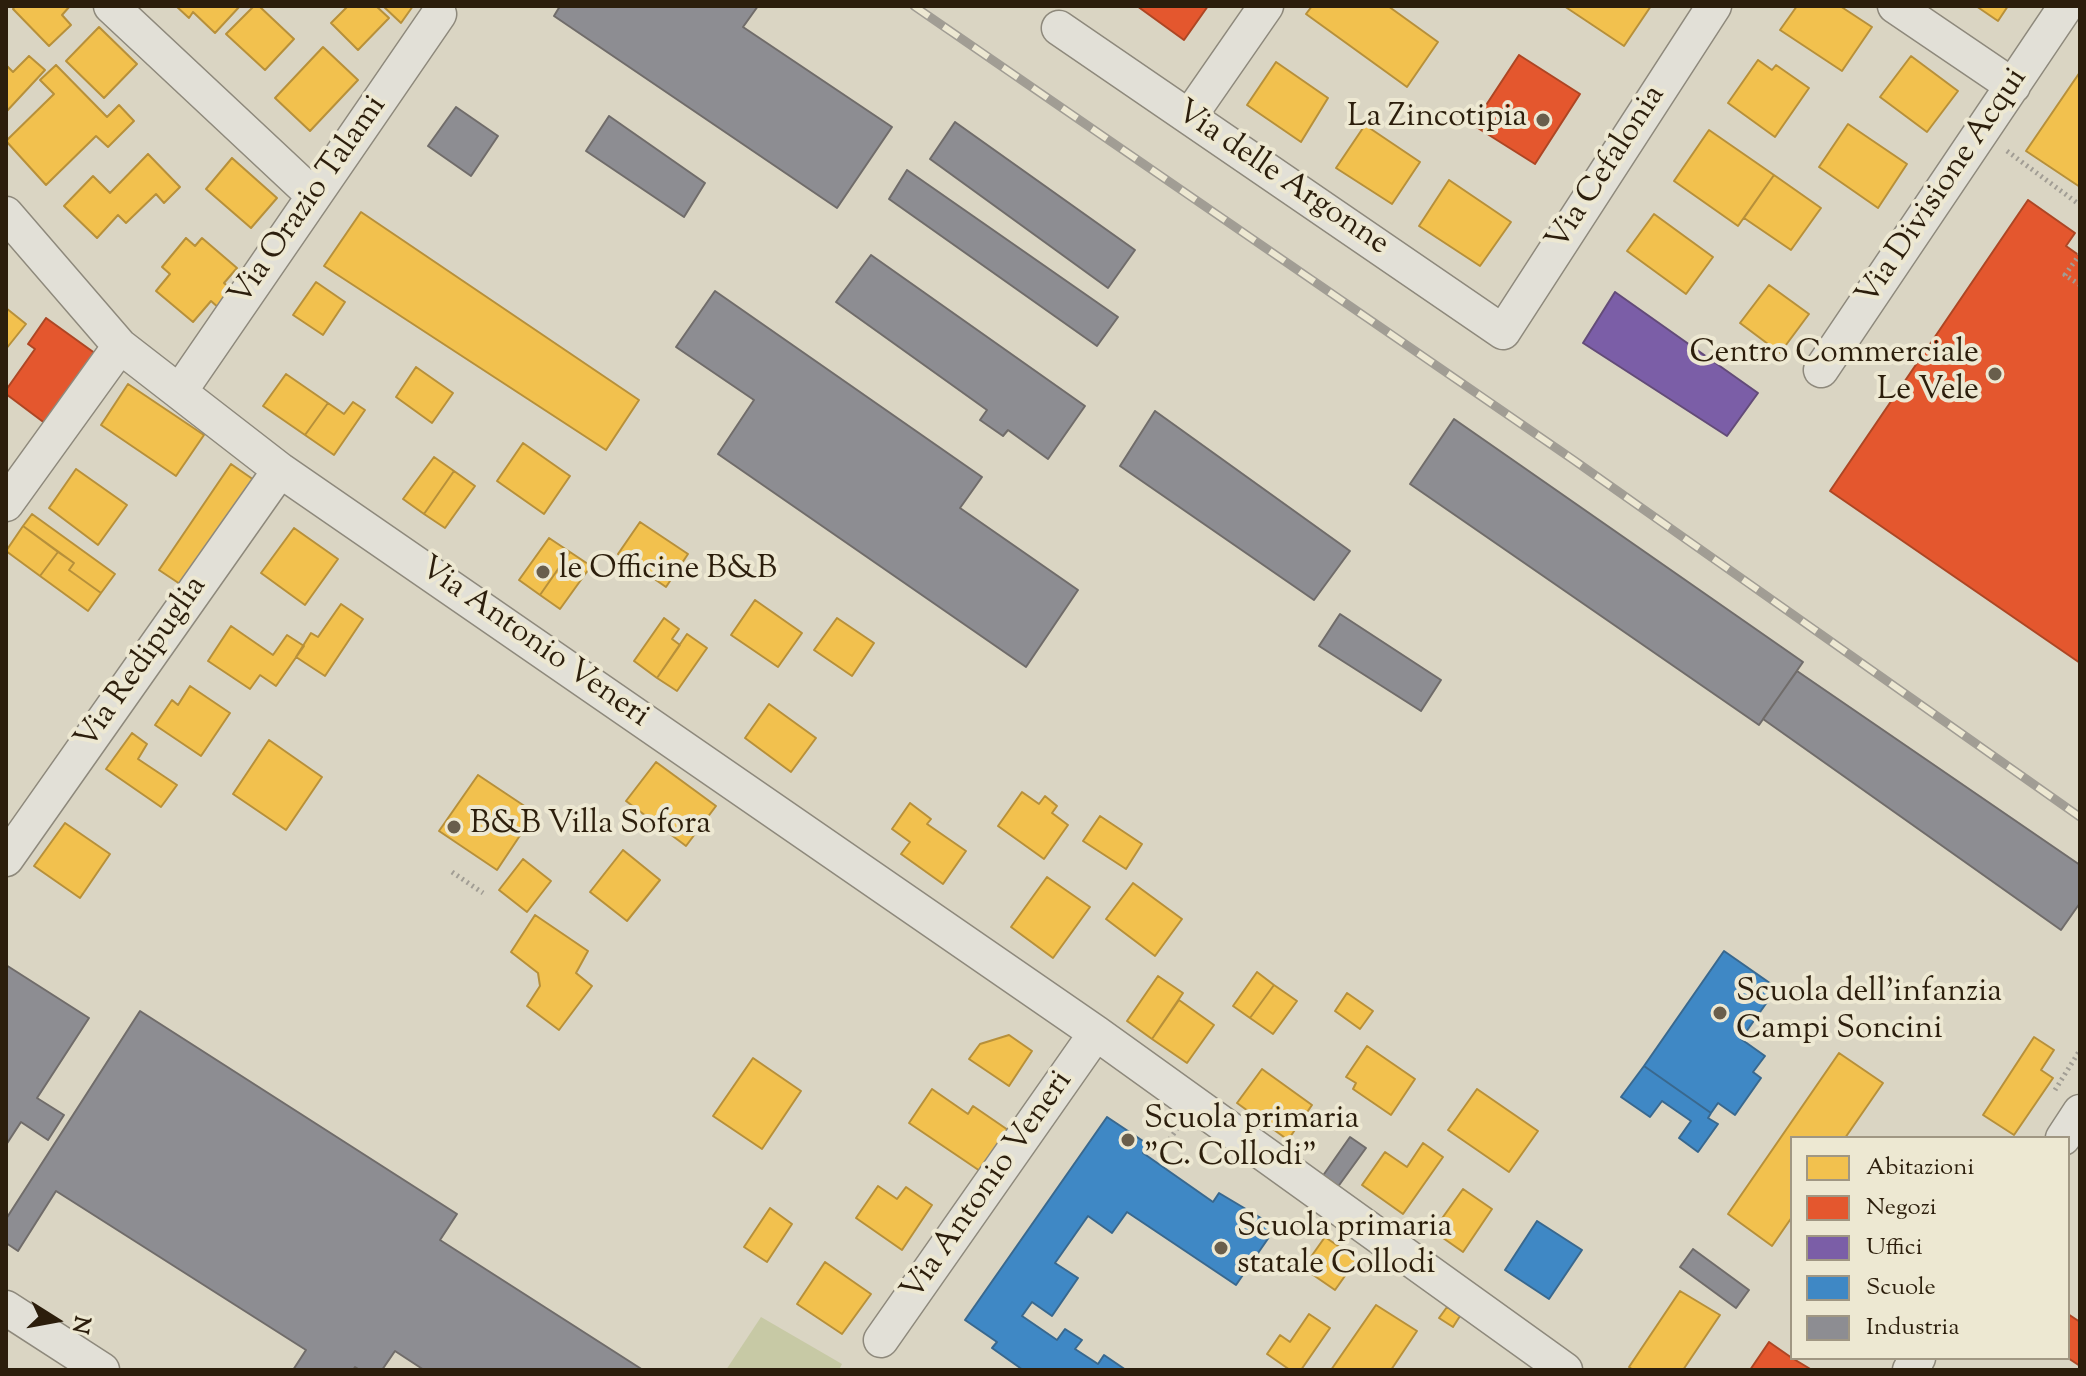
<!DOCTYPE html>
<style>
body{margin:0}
#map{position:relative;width:2086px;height:1376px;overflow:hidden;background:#dad5c3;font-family:"Sorts Mill Goudy",serif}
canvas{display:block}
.frame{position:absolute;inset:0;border:8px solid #2c1e0c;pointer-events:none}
.legend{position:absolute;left:1790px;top:1136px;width:280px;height:224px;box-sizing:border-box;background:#ede8d2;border:2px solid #a09783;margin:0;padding:10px 14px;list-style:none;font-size:24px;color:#2c1e0c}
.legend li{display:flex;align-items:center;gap:16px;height:40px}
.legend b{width:40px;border:2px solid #a09783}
.north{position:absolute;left:16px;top:1280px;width:80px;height:80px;-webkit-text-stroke:6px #ede8d2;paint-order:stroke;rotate:101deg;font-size:22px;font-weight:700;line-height:32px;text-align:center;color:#2c1e0c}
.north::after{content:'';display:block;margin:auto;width:28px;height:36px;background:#2c1e0c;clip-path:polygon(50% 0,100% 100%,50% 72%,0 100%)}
</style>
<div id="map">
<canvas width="2086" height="1376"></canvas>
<div class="frame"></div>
<ul class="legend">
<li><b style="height:22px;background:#f2c14e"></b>Abitazioni</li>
<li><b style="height:22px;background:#e4572e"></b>Negozi</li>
<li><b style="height:22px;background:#7b5ea7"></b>Uffici</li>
<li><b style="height:22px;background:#3f88c5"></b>Scuole</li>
<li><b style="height:22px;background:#8d8d92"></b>Industria</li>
</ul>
<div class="north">N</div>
</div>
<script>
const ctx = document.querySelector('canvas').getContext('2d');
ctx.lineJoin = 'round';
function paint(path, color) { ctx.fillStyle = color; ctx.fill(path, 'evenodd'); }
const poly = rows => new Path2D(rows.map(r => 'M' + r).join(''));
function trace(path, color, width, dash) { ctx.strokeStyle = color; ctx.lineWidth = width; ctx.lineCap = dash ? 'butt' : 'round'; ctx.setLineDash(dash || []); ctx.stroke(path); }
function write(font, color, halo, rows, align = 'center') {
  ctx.font = font + ' "Sorts Mill Goudy",serif'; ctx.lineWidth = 8; ctx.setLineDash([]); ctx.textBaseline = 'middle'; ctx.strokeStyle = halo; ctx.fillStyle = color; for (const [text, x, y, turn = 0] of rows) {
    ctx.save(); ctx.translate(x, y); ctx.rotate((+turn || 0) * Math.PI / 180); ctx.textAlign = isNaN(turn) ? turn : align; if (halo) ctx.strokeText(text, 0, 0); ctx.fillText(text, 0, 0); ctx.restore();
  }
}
const green = poly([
 [761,1317,842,1364,839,1370,726,1370]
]);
const homes = poly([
 [15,6,70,6,62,15,71,25,49,46,13,9,15,6],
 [176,6,240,6,215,33,193,12,189,18,176,6],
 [254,6,259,6,294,39,265,70,226,34,254,6],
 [348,6,376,6,389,18,358,50,331,23,348,6],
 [383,6,413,6,401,23,383,6],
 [1312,6,1388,6,1438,42,1407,87,1306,14,1312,6],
 [1564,6,1651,6,1624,46,1564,6],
 [1797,6,1840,6,1872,27,1842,71,1780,30,1797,6],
 [1976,6,2008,6,1998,21,1976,6],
 [99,27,137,64,104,98,66,61,99,27],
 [323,47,358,80,310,131,275,98,323,47],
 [29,56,45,70,6,112,6,65,13,72,29,56],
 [1911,56,1958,91,1927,132,1880,97,1911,56],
 [1758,60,1772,70,1776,65,1809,88,1775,137,1728,103,1758,60],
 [1276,62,1328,98,1301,142,1247,105,1276,62],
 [56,65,107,117,119,105,134,121,108,147,96,136,46,185,6,141,54,94,40,80,56,65],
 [2080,72,2080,187,2026,151,2080,72],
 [1848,124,1907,164,1878,208,1819,167,1848,124],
 [1365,125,1420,162,1392,204,1336,168,1365,125],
 [1709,130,1774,175,1738,226,1674,181,1709,130],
 [148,154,180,187,164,203,156,194,126,223,118,215,97,238,64,206,93,176,110,193,148,154],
 [232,158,277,198,251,228,206,189,232,158],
 [1774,175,1821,208,1791,250,1744,218,1774,175],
 [1449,180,1511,222,1480,266,1419,226,1449,180],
 [361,212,639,400,606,450,324,266,361,212],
 [1654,214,1713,257,1686,294,1627,251,1654,214],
 [186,238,195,246,202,238,237,268,224,283,234,292,220,309,211,301,193,322,156,291,170,274,162,267,186,238],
 [316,282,345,302,323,335,293,315,316,282],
 [1769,285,1809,314,1780,353,1740,323,1769,285],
 [6,308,26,324,6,349,6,308],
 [416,367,453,393,432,423,396,397,416,367],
 [286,374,328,403,305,435,263,406,286,374],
 [128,384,204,435,176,476,101,425,128,384],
 [353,402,365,410,334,455,305,435,328,403,344,414,353,402],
 [523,443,570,476,544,514,497,481,523,443],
 [434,457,454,471,424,514,403,499,434,457],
 [231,464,254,480,183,586,159,570,231,464],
 [76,469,127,505,98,545,49,508,76,469],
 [454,471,475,486,445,528,424,514,454,471],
 [32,514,115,574,101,593,69,570,74,563,23,526,32,514],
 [640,522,688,554,666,587,618,554,640,522],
 [23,526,58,552,40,576,6,551,23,526],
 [294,528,338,559,305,605,261,573,294,528],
 [549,538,570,552,540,595,519,580,549,538],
 [58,552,74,563,69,570,101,593,88,611,40,576,58,552],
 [570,552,591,566,560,609,540,595,570,552],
 [755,600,802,633,778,667,731,635,755,600],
 [341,604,363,619,325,676,296,657,311,633,318,637,341,604],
 [664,618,679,629,672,639,680,645,657,678,634,661,664,618],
 [837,618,874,643,852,676,814,650,837,618],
 [231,626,273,655,287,635,304,646,276,686,260,675,250,689,208,661,231,626],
 [687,634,707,648,677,691,657,678,687,634],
 [190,686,230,713,201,756,155,725,172,700,178,705,190,686],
 [769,704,816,738,791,772,745,738,769,704],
 [132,733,147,744,138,759,177,785,161,807,106,769,132,733],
 [269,740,322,777,286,830,233,794,269,740],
 [656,762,716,806,686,846,626,801,656,762],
 [478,775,535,813,497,870,439,831,478,775],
 [1022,792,1039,804,1045,796,1057,806,1052,813,1068,825,1044,859,998,826,1022,792],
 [910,803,931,819,927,824,966,851,943,884,901,854,910,842,892,829,910,803],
 [1100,816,1142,844,1126,869,1083,841,1100,816],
 [65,823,110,854,80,898,34,866,65,823],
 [623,850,660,880,627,921,590,892,623,850],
 [523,859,551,881,527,912,499,890,523,859],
 [1047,877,1090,907,1053,958,1011,927,1047,877],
 [1133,883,1182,919,1155,956,1106,919,1133,883],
 [535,915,588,951,576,973,592,986,559,1030,527,1006,540,986,538,973,511,952,535,915],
 [1257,972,1274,985,1250,1018,1233,1006,1257,972],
 [1158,976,1183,993,1152,1039,1127,1021,1158,976],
 [1274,985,1297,1001,1273,1034,1250,1018,1274,985],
 [1347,993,1373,1011,1360,1029,1335,1011,1347,993],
 [1179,1000,1214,1025,1187,1063,1152,1039,1179,1000],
 [1009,1035,1032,1051,1009,1086,969,1059,980,1044,1009,1035],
 [2034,1037,2054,1050,2041,1070,2053,1078,2014,1135,1983,1115,2034,1037],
 [1367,1046,1415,1079,1391,1115,1353,1089,1356,1083,1346,1077,1367,1046],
 [1839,1053,1883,1083,1845,1138,1792,1138,1792,1217,1772,1246,1728,1214,1839,1053],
 [753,1058,801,1091,762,1149,713,1116,753,1058],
 [1262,1069,1312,1105,1288,1140,1237,1103,1262,1069],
 [932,1089,968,1114,973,1106,1008,1130,980,1171,909,1123,932,1089],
 [1477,1089,1538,1131,1509,1172,1448,1130,1477,1089],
 [1423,1143,1443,1157,1403,1214,1362,1185,1385,1152,1407,1167,1423,1143],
 [878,1186,897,1199,906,1187,932,1205,902,1250,856,1218,878,1186],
 [1463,1189,1492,1209,1463,1252,1433,1231,1463,1189],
 [770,1208,792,1224,767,1262,744,1247,770,1208],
 [1325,1237,1357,1259,1335,1290,1303,1268,1325,1237],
 [825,1262,871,1294,842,1334,797,1304,825,1262],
 [1680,1291,1720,1315,1683,1370,1633,1370,1629,1367,1680,1291],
 [1376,1305,1417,1331,1391,1370,1331,1370,1376,1305],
 [1447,1307,1460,1316,1453,1327,1439,1318,1447,1307],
 [1309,1314,1330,1328,1301,1370,1290,1370,1267,1354,1280,1335,1290,1342,1309,1314]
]);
const shops = poly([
 [1137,6,1208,6,1184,40,1137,6],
 [1519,55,1580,94,1535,164,1473,125,1519,55],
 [2028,200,2075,233,2066,246,2080,256,2080,663,1830,491,2028,200],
 [46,318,103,359,46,424,6,394,6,390,35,349,28,344,46,318],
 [2068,1314,2080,1322,2080,1366,2068,1358,2068,1314],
 [1769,1342,1792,1358,1812,1370,1750,1370,1769,1342]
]);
const offices = poly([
 [1615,292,1758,393,1727,436,1583,343,1615,292]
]);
const schools = poly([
 [1724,951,1777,988,1741,1039,1765,1056,1753,1072,1761,1078,1735,1115,1718,1103,1711,1113,1644,1066,1724,951],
 [1644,1066,1711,1113,1708,1118,1718,1124,1698,1152,1679,1138,1691,1121,1662,1101,1650,1117,1621,1097,1644,1066],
 [1107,1117,1149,1145,1143,1153,1213,1202,1219,1193,1276,1227,1236,1285,1127,1212,1112,1233,1088,1216,1055,1263,1078,1278,1052,1316,1032,1302,1022,1316,1057,1340,1065,1329,1082,1340,1075,1349,1098,1364,1104,1355,1126,1370,1023,1370,992,1348,997,1342,965,1320,1107,1117],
 [1537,1221,1582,1250,1549,1299,1505,1270,1537,1221]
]);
const industry = poly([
 [560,6,758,6,743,27,892,127,837,208,554,16,560,6],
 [456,107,498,136,471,176,428,146,456,107],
 [609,116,705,183,684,217,586,151,609,116],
 [955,122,1135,250,1108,288,930,159,955,122],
 [907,170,1118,317,1097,346,889,199,907,170],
 [871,255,1085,406,1048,459,1008,430,1003,436,980,420,987,410,836,302,871,255],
 [715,291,982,477,960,508,1078,590,1026,667,718,454,754,400,676,347,715,291],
 [1155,411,1350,551,1314,600,1120,466,1155,411],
 [1454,419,1803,662,1759,725,1410,484,1454,419],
 [1340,614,1441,680,1421,711,1319,646,1340,614],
 [1797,671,2080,865,2080,903,2061,930,1763,719,1797,671],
 [6,965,89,1018,37,1098,64,1115,48,1140,21,1122,6,1145,6,965],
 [140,1011,457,1214,440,1240,643,1370,424,1370,395,1351,382,1370,360,1370,355,1367,353,1370,293,1370,306,1350,56,1191,18,1251,6,1243,6,1219,140,1011],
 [1350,1137,1366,1148,1337,1188,1322,1177,1350,1137],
 [1693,1249,1749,1290,1736,1308,1680,1267,1693,1249]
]);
const path = poly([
 [2007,151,2080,205],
 [2080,254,2065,275,2080,285],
 [452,872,483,893],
 [2055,1090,2080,1050],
 [1159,1154,1177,1129]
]);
const minor = poly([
 [111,6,314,196],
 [1895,6,2013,86],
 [1059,28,1503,332,1714,6],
 [1189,117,1266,6],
 [6,214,120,346,280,470,1096,1033,1565,1370],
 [1821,370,2066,6],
 [180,391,439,14],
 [6,504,120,346],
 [6,859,280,470],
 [2063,1138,2080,1112],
 [6,1308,102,1370],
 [881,1340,1096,1033],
 [1910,1370,1918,1358]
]);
const rail = poly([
 [914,6,1575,461,2080,817]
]);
const markers = [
 [1543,120,8,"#695e4c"],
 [1995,374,8,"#695e4c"],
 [543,572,8,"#695e4c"],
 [454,827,8,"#695e4c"],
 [1720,1013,8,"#695e4c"],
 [1128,1140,8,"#695e4c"],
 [1221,1248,8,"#695e4c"]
];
const poiNames = [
 ["La Zincotipia",1527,120,"right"],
 ["Centro Commerciale",1979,356,"right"],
 ["Le Vele",1979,393,"right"],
 ["le Officine B&B",559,572],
 ["B&B Villa Sofora",470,827],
 ["Scuola dell'infanzia",1736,995],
 ["Campi Soncini",1736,1032],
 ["Scuola primaria",1144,1122],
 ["\"C. Collodi\"",1144,1159],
 ["Scuola primaria",1237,1230],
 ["statale Collodi",1237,1267]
];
const streetNames = [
 ["Via Cefalonia",1608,169,-57],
 ["Via delle Argonne",1281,180,34],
 ["Via Divisione Acqui",1944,188,-56],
 ["Via Orazio Talami",310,202,-55],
 ["Via Antonio Veneri",533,644,35],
 ["Via Redipuglia",143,664,-55],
 ["Via Antonio Veneri",989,1187,-55]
];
paint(green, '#c7c9a5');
paint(homes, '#f2c14e');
trace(homes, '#b7903a', 2);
paint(shops, '#e4572e');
trace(shops, '#ad4624', 2);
paint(offices, '#7b5ea7');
trace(offices, '#634b78', 2);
paint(schools, '#3f88c5');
trace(schools, '#39688e', 2);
paint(industry, '#8d8d92');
trace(industry, '#706c6a', 2);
trace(minor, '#8e897c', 37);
trace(path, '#a19d94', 5, [2, 4]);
trace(minor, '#e2e0d7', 34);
trace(rail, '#a19d94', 9);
trace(rail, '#ede8d2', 6, [18]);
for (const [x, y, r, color] of markers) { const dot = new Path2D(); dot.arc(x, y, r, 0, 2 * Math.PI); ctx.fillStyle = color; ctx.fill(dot); trace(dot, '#ede8d2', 3); }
write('32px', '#2c1e0c', '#ede8d2', poiNames, 'left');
write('32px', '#2c1e0c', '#ede8d2', streetNames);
</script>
